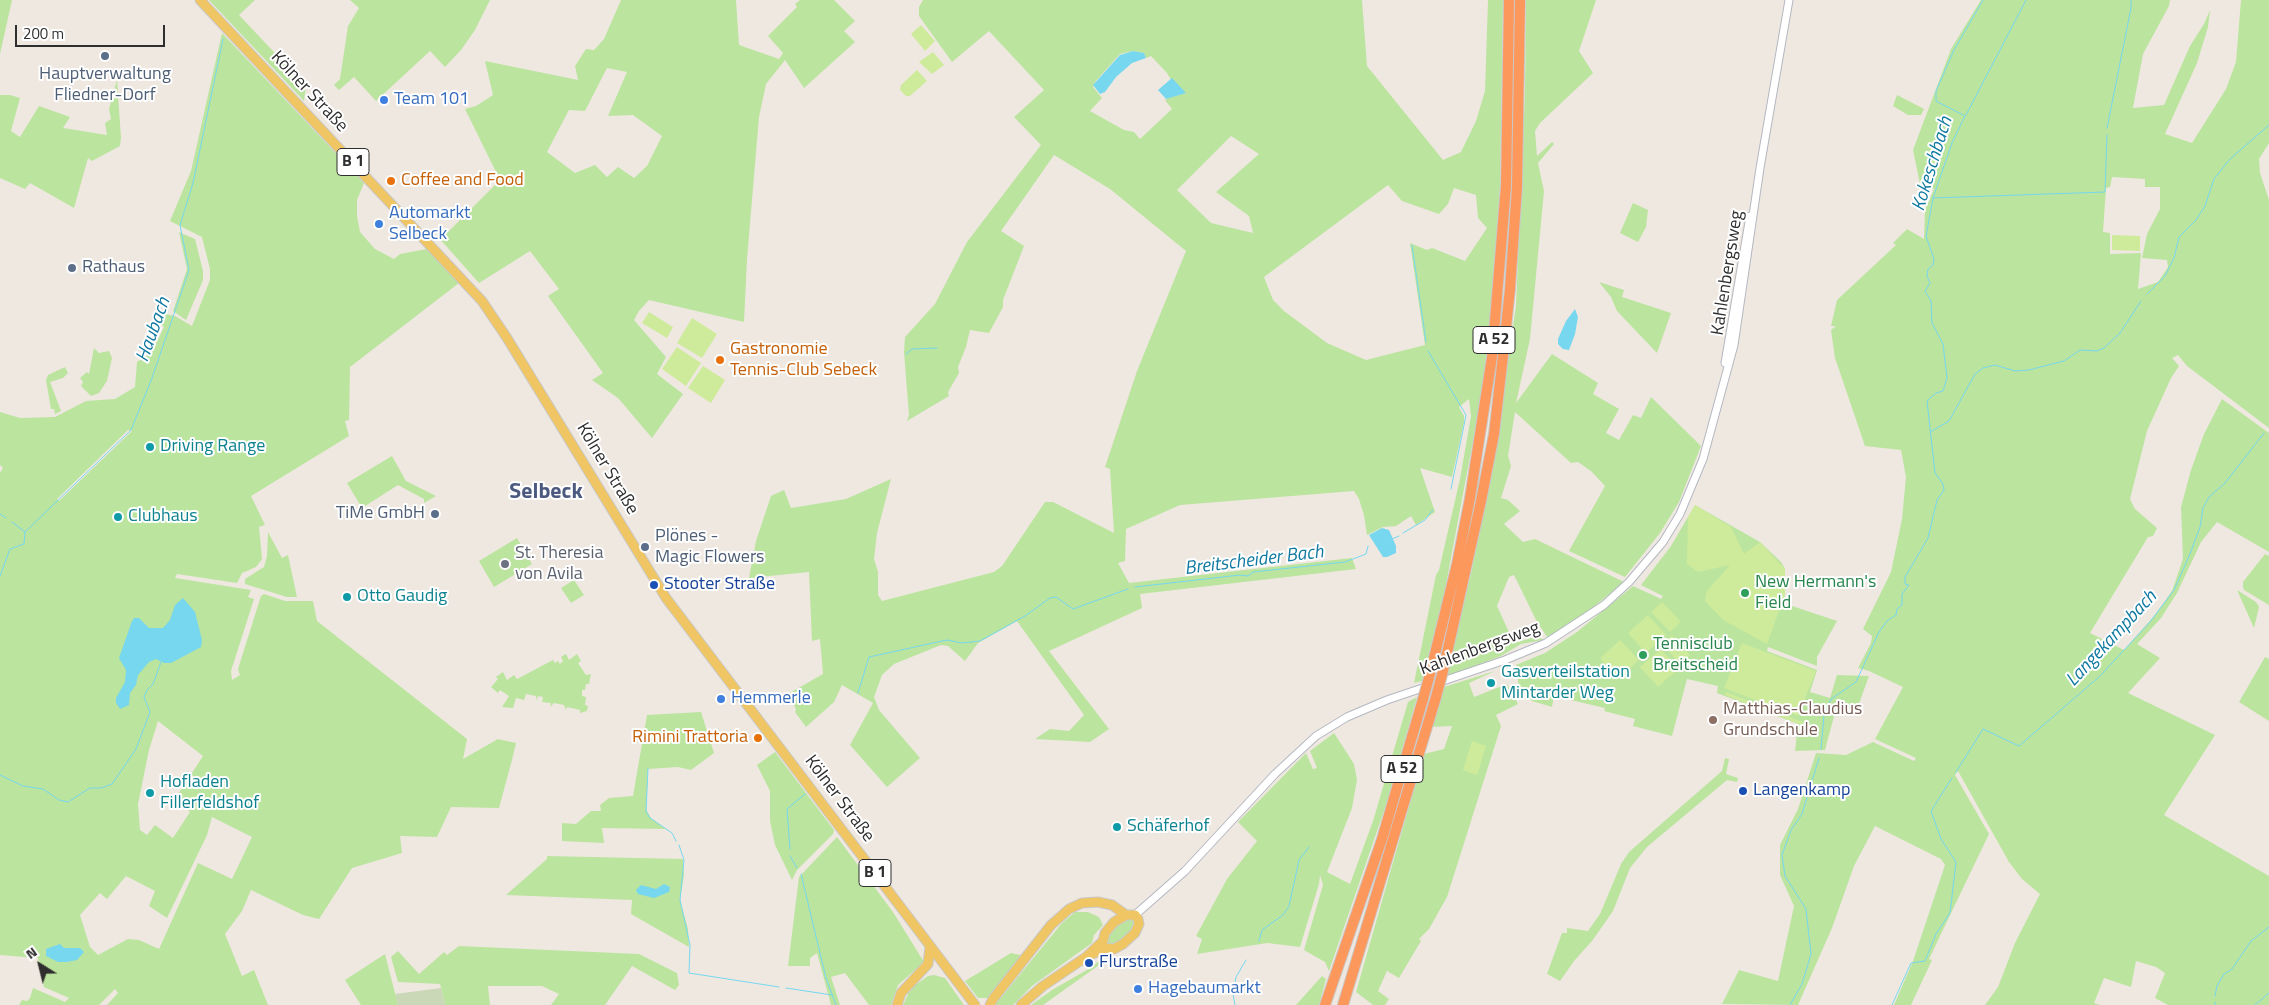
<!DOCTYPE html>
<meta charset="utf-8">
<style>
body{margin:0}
#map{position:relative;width:2269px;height:1005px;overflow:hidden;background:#efe8e1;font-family:"Titillium Web",sans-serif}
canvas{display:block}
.north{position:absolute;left:15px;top:940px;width:50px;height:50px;-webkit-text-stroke:4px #fff;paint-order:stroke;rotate:324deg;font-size:14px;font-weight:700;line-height:20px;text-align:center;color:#2e2e2e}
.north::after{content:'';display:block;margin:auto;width:18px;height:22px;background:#2e2e2e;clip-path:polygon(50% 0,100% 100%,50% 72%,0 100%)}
.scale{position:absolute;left:15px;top:25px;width:150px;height:22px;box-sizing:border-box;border:2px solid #2e2e2e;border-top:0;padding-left:6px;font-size:15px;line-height:18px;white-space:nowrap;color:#2e2e2e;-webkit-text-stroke:4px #fff;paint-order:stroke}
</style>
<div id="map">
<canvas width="2269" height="1005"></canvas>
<div class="north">N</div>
<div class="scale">200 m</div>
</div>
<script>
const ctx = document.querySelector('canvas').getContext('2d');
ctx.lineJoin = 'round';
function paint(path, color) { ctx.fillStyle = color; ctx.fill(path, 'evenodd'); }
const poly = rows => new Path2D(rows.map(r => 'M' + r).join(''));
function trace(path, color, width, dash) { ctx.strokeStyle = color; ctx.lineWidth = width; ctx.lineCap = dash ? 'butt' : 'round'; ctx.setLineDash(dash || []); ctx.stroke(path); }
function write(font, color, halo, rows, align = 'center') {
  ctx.font = font + ' "Titillium Web",sans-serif'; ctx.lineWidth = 4; ctx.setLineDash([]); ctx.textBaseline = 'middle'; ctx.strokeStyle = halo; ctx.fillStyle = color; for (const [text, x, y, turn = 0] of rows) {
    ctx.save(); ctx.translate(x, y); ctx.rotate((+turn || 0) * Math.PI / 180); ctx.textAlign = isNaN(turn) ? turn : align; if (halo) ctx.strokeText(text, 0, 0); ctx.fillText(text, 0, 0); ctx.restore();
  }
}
const green = poly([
 [0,0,12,0,0,54],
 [209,0,255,0,239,15,306,86,304,101],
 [350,0,490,0,475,30,461,50,445,67,430,51,376,101,354,77,339,90,334,85,340,79,348,26,359,8],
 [621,0,736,0,739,45,779,59,783,53,768,36,797,7,795,4,800,0,834,0,855,21,844,31,855,42,804,88,785,60,766,84,759,117,747,259,744,322,649,300,639,311,634,320,666,357,657,374,683,394,652,438,618,398,592,380,603,373,548,296,559,289,530,251,479,283,439,238,449,231,500,180,465,109,476,106,493,95,485,61,578,80,575,66,586,49,594,50,604,39],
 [607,68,627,72,608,116,633,115,662,136,647,166,634,178,618,167,607,177,595,165,575,173,547,152,569,110,585,111],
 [923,0,1362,0,1367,66,1443,160,1461,152,1476,121,1485,91,1488,0,1503,0,1500,186,1493,292,1482,393,1444,595,1422,681,1414,683,1436,575,1439,570,1460,479,1471,416,1469,399,1459,407,1464,416,1464,422,1452,477,1420,468,1435,512,1416,525,1411,516,1396,526,1383,527,1367,535,1364,515,1359,499,1354,491,1180,505,1126,529,1125,561,1118,563,1129,583,1352,558,1356,569,1140,594,1142,608,1049,651,1109,729,1090,742,1035,739,1050,729,1069,731,1084,715,1017,621,978,643,965,661,948,646,941,645,894,664,882,675,874,697,879,710,920,758,887,787,850,745,873,703,842,685,834,702,806,727,795,712,796,709,788,694,823,674,820,639,812,641,809,572,749,578,756,541,771,496,784,490,791,508,846,499,891,479,877,533,874,559,878,572,878,595,882,601,994,572,1002,566,1045,502,1053,502,1114,533,1110,469,1105,467,1137,371,1186,251,1110,189,1054,155,1001,231,1024,246,1003,300,1003,307,989,333,970,330,966,347,958,367,959,373,948,392,949,396,907,421,909,415,904,352,905,337,935,304,967,242,1041,145,1014,117,1044,90,989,31,952,62,919,16,919,7],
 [1133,51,1144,53,1146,58,1151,56,1167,73,1180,95,1172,96,1165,100,1172,109,1140,139,1134,132,1124,130,1090,111,1102,98,1093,87,1095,82,1120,54],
 [1231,136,1259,154,1216,192,1249,216,1253,233,1211,223,1177,190],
 [1388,185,1402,201,1439,214,1448,204,1454,188,1476,195,1478,218,1487,228,1465,261,1432,248,1427,250,1410,243,1425,345,1366,360,1327,343,1284,311,1273,300,1264,277],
 [1526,0,1596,0,1579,51,1593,73,1540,123,1535,131,1537,156,1552,142,1554,144,1538,163,1544,191,1530,339,1516,403,1552,354,1598,383,1593,394,1619,409,1606,433,1619,440,1633,415,1641,418,1651,397,1701,446,1679,502,1660,533,1625,577,1569,551,1605,486,1591,471,1578,462,1571,463,1515,412,1508,456,1511,466,1501,498,1508,500,1520,511,1504,524,1523,542,1535,539,1624,582,1579,619,1547,637,1536,620,1514,575,1509,577,1497,606,1514,643,1539,636,1543,640,1521,644,1501,656,1446,677,1472,569,1493,463,1516,306,1525,94],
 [1981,0,2170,0,2169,6,2143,54,2133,108,2164,105,2190,46,2204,24,2210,10,2208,27,2197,63,2165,134,2192,143,2226,89,2236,62,2241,0,2269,0,2269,143,2259,159,2260,173,2269,200,2269,428,2187,366,2178,355,2172,358,2179,366,2171,378,2147,431,2130,499,2135,509,2157,528,2153,536,2148,537,2090,633,2124,650,2155,615,2172,591,2183,559,2181,507,2191,470,2204,434,2222,399,2269,433,2269,552,2217,522,2201,542,2177,593,2161,618,2137,644,2160,658,2128,693,2215,735,2164,815,2269,876,2269,1005,2168,1005,2155,998,2165,973,2156,967,2136,961,2131,987,2104,978,2094,1003,2100,1005,1985,1005,1998,987,2015,943,2040,894,2022,879,2009,862,1958,771,1955,775,1989,834,1929,959,1932,960,1911,1005,1894,1005,1913,961,1945,865,1941,859,1875,826,1854,866,1832,928,1798,1005,1722,1004,1739,970,1778,981,1794,906,1780,875,1780,845,1798,809,1816,753,1846,755,1873,742,1914,761,1916,758,1875,739,1903,687,1869,671,1858,668,1871,643,1872,636,1863,629,1891,572,1902,519,1906,477,1901,450,1865,446,1835,358,1831,330,1836,326,1831,326,1837,300,1896,245,1893,243,1907,229,1924,239,1925,210,1934,189,1920,184,1913,150,1951,49],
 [2112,177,2145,179,2145,187,2160,187,2160,209,2147,234,2142,258,2167,260,2168,267,2158,282,2138,289,2141,253,2110,254,2110,233,2103,232,2106,188,2110,187],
 [222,33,364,183,357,200,357,216,360,232,375,249,394,259,400,254,427,249,459,283,350,367,349,420,345,421,349,436,251,496,265,525,259,527,262,559,256,567,242,573,237,583,177,574,175,578,251,590,248,597,254,599,231,671,232,680,240,675,238,669,261,596,264,594,285,601,313,601,317,621,467,739,463,759,498,739,516,743,512,760,499,808,451,807,437,837,400,836,402,853,352,868,319,919,303,915,251,890,242,911,225,934,242,976,254,970,268,1005,107,1005,118,993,115,989,99,1005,19,1005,22,1000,27,1001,30,998,33,988,65,1002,69,998,44,987,38,958,0,955,0,473,3,468,0,465,0,412,20,418,55,417,86,401,115,399,135,387,137,362,152,352,164,327,158,320,166,314,175,316,192,326,210,280,210,269,202,237,170,221,191,171],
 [128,430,132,431,59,501,57,499],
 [158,721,203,756,175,799,190,812,173,838,155,825,147,835,140,830,138,804,149,750],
 [212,817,252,837,232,879,198,863,159,949,139,940,128,939,98,955,90,947,80,915,100,893,107,899,126,876,155,891,149,906,167,918,207,835],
 [117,80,121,138,120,146,92,161,88,158,74,208,30,183,25,189,0,178,0,95,10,95,20,98,11,131,20,137,39,106,70,117,63,128,107,135,105,123,111,119,109,109],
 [1897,95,1924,109,1921,115,1908,115,1893,106],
 [1633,203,1648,210,1646,227,1638,242,1620,233],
 [179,232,195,239,203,271,203,280,186,320,173,311,187,269],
 [1599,282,1624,290,1622,297,1671,313,1657,353,1617,311,1611,297],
 [94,348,99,353,109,351,112,358,107,381,99,393,91,396,81,386,83,382,80,378,87,372,89,374],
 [65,367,68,373,63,378,50,382,61,411,55,414,54,409,51,409,46,380,48,375],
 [392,456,406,481,436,496,424,503,424,499,398,485,362,508,347,483],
 [1695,505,1760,542,1781,562,1785,569,1785,594,1783,603,1837,621,1817,657,1817,666,1768,647,1767,651,1817,670,1810,692,1830,698,1837,675,1869,676,1856,712,1837,705,1825,750,1795,751,1798,724,1717,693,1718,686,1687,679,1672,736,1633,726,1635,719,1604,711,1605,708,1554,696,1552,707,1532,701,1519,688,1516,665,1545,653,1577,632,1633,586,1661,599,1663,596,1641,585,1671,546],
 [268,532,282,558,288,555,297,597,287,597,245,584,245,579,264,567,267,556],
 [517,538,532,564,494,587,479,561],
 [2265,554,2269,556,2269,605,2244,590,2243,587,2243,582],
 [574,580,584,595,571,603,561,588],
 [2237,590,2256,602,2259,607,2254,628],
 [566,654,569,660,577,654,581,661,578,663,586,675,591,674,589,684,586,684,585,690,582,690,582,696,586,697,585,705,588,706,587,711,580,713,580,710,567,707,566,710,564,705,554,703,550,707,551,703,542,702,543,697,538,696,537,701,536,696,526,694,524,700,516,698,513,708,502,707,509,696,500,690,498,693,491,687,498,679,496,677,503,672,507,680,514,675,517,679,553,660,555,663,558,661,560,664,563,661,561,657],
 [2265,657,2269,659,2269,721,2239,702],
 [1495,671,1469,683,1474,697,1507,684,1518,704,1496,715,1501,726,1447,897,1429,929,1419,939,1421,941,1399,978,1387,971,1378,991,1389,999,1385,1005,1373,1005,1356,992,1424,754,1444,749,1452,726,1431,727,1444,687],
 [1417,697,1388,799,1329,971,1325,962,1304,950,1323,885,1320,875,1319,884,1300,947,1267,943,1197,954,1202,939,1196,936,1227,879,1257,841,1238,822,1306,753,1313,769,1317,768,1310,751,1334,733,1354,764,1357,780,1352,808,1327,872,1350,884,1373,821,1408,702],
 [701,712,714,753,691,770,678,767,648,769,646,809,651,818,666,829,602,828,604,843,562,841,562,823,576,824,591,811,601,811,600,805,609,798,633,796,647,715],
 [775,752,834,830,833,834,797,870,792,880,775,845,770,821,770,791,757,765],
 [1725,758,1729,759,1726,774,1738,778,1737,782,1727,780,1647,847,1630,868,1613,911,1592,941,1574,961,1560,981,1547,974,1562,933,1567,933,1567,928,1588,931,1600,914,1621,864,1629,852,1722,771],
 [837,837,893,912,924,962,898,985,891,1005,869,1005,845,973,831,977,840,1005,831,1005,817,953,810,958,810,966,788,966,799,877],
 [547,856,683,859,684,875,680,900,688,929,689,947,631,914,632,900,506,895,547,859],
 [1075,912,1088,912,1099,917,1103,925,1094,935,1092,943,1032,986,1013,1005,995,1005,1062,923],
 [1133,918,1135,925,1133,931,1116,945,1106,946,1107,936,1120,921],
 [459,946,639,954,677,973,679,985,675,990,632,966,605,1005,551,1005,559,994,542,986,488,986,490,1005,445,1005,440,984,398,982,391,957,398,951,419,974,444,952,447,955],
 [1011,953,1021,955,988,998,978,998,965,981],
 [385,954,398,1005,361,1005,345,980],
 [1109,958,1043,1005,1031,1005,1052,990,1092,967,1100,960],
 [934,975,945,978,964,1005,903,1005,911,988,928,976],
 [1322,976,1326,979,1319,1005,1296,1005]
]);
const cemetery = poly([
 [441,988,445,1005,398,1005,395,994]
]);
const pitch = poly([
 [921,25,935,41,925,51,911,34],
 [933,52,944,65,932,74,919,62],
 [917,70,927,81,910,96,906,96,900,90,901,85],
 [2112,235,2140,236,2140,251,2112,250],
 [649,312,673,327,667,338,642,323],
 [692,318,717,334,702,358,677,343],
 [677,347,701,363,686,386,662,369],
 [703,366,725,380,711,403,688,388],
 [1695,505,1731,527,1744,554,1760,542,1785,569,1785,594,1767,644,1723,620,1705,601,1706,592,1730,565,1698,572,1687,564,1688,517],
 [1662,602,1681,622,1670,632,1651,612],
 [1648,615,1666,635,1646,653,1628,633],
 [1672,635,1690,655,1680,664,1662,644],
 [1620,640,1639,660,1618,679,1600,658],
 [1742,643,1816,671,1798,716,1724,688],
 [1661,649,1678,669,1658,687,1640,667],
 [1726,692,1803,722,1802,725,1725,695],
 [1472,741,1486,746,1477,775,1463,770]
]);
const water = poly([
 [1133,51,1144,53,1146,58,1132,63,1116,77,1105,92,1100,94,1093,85,1120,55],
 [1172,78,1186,93,1166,99,1158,90],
 [1575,309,1578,317,1575,334,1569,350,1563,349,1558,344,1558,339,1566,321],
 [1382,528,1389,530,1396,546,1396,553,1387,557,1383,557,1369,535],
 [183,598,195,612,202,640,201,647,171,663,164,663,156,659,149,662,138,675,136,685,130,693,129,705,120,709,116,703,116,698,125,682,126,670,119,658,132,621,134,618,139,618,149,628,163,628,170,620,175,605],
 [664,884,670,887,669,892,654,898,638,894,636,890,641,885,656,889],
 [60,944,64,948,80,948,84,952,77,960,67,962,58,962,46,956,46,949]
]);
const stream = poly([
 [1966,115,2026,0],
 [2107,128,2131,8,2131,0],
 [1933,198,2105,192,2107,135],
 [1412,245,1426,342],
 [2147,294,2165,276,2174,258,2179,237,2196,220,2205,206,2214,179,2230,159,2269,125],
 [1428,351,1466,415,1451,489],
 [906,354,912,349,937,348],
 [1930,432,1949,421,1975,374,1983,368,1995,365,2015,371,2029,370,2064,361,2080,350,2097,351,2104,348,2120,333,2141,301],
 [0,514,6,518],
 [12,522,25,532],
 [1403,533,1425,520,1433,510],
 [1392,539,1399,536],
 [0,576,10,549,24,544,25,532,131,430,152,378,189,270,180,225,193,183,223,39],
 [1135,587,1240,575,1248,576,1253,572,1345,562,1366,554,1368,546],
 [858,693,869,657,947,640,962,643,980,641,1025,616,1050,598,1056,597,1073,609,1128,589],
 [1821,749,1824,715,1831,699,1856,682,1879,632,1887,621,1896,615,1897,609,1902,605,1902,594,1909,585,1905,584,1905,577,1928,538,1937,500,1944,490,1943,484,1935,473,1927,401,1936,393,1943,391,1947,378,1943,344,1932,323,1931,301,1925,291,1930,283,1927,276,1928,269,1933,265,1934,259,1926,236,1933,198,1952,143,1965,116,1936,101,1936,91,1954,50,1983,0],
 [648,768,646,812,650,818,672,833,676,841],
 [1956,772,1983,729,2019,746,2100,676,2150,622,2174,590,2190,554,2200,527,2203,508,2209,497,2225,483,2264,433],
 [0,775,23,786,43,789,59,800,68,802,90,788,101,788,112,784,136,749,150,712,144,697,147,690,153,684,161,662],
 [679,845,684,860,680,900,690,945,689,973,779,987],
 [790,849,787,809,805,794],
 [790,856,797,868],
 [801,874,826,978,836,1005],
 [1259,941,1262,930,1283,915,1289,906,1299,860,1309,847],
 [786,988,832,995],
 [2215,996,2217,986,2224,974,2232,969,2251,941,2269,927],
 [1235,1005,1233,994,1236,977,1246,960],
 [1790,1005,1802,984,1811,954,1806,909,1785,876,1782,855,1791,830,1802,814,1819,758],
 [1892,1005,1911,963,1925,961,1936,934,1950,913,1956,862,1941,839,1931,811,1952,778],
 [2215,1005,2215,1002],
 [2255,1005,2269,993]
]);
const minor = poly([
 [1725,363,1750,216],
 [1135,915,1185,871,1275,774,1316,736,1347,717,1387,700,1505,660,1546,643,1604,605,1629,582,1663,542,1680,514,1703,459,1734,345,1760,168,1789,0]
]);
const major = poly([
 [200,0,482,301,507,338,666,598,975,1005],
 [897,1005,901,993,928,964,930,947],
 [990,1005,993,999,1051,925,1069,909,1082,903,1098,902,1112,905,1126,915],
 [1021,1005,1043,986,1086,957,1103,941,1105,933,1114,922,1126,915,1135,915,1138,919,1139,924,1135,933,1123,944,1114,949,1106,948,1086,957]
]);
const highway = poly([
 [1443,671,1481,501,1494,434,1503,356,1510,289,1517,187,1520,0],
 [1430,674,1457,564,1470,498,1492,357,1506,186,1509,0],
 [1325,1005,1382,839,1423,699],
 [1343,1005,1436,697]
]);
const highwayBridge = poly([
 [1436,697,1443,671],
 [1423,699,1430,674]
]);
const markers = [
 [105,56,5,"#5c6f8a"],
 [384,100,5,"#3f7fe0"],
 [391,181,5,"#e8710a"],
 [379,224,5,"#3f7fe0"],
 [72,268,5,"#5c6f8a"],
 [720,360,5,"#e8710a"],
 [150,447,5,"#0f9aa8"],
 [435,514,5,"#5c6f8a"],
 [118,517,5,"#0f9aa8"],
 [645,547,5,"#5c6f8a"],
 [505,564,5,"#6b7280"],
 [654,585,5,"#1a4fb4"],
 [1745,593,5,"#2e9e5b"],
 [347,597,5,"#0f9aa8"],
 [1643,655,5,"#2e9e5b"],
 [1491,683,5,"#0f9aa8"],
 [721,699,5,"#3f7fe0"],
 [1713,720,5,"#8d6e63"],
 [758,738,5,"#e8710a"],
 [1743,791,5,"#1a4fb4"],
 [150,793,5,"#0f9aa8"],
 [1117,827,5,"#0f9aa8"],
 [1089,963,5,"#1a4fb4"],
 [1138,989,5,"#3f7fe0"]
];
const shields = [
 [353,162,32],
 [1494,340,42],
 [1402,769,42],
 [875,873,32]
];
const shieldNames = [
 ["B 1",353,162],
 ["A 52",1494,340],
 ["A 52",1402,769],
 ["B 1",875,873]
];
const serviceNames = [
 ["Hauptverwaltung",105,75,"center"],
 ["Fliedner-Dorf",105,96,"center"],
 ["Rathaus",82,268],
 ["TiMe GmbH",425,514,"right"],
 ["Plönes -",655,537],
 ["Magic Flowers",655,558]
];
const streetNames = [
 ["Kölner Straße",309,92,47],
 ["Kahlenbergsweg",1728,273,-81],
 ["Kölner Straße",607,469,59],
 ["Kahlenbergsweg",1480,649,-20],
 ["Kölner Straße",839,799,53]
];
const shopNames = [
 ["Team 101",394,100],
 ["Automarkt",389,214],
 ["Selbeck",389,235],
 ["Hemmerle",731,699],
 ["Hagebaumarkt",1148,989]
];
const foodNames = [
 ["Coffee and Food",401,181],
 ["Gastronomie",730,350],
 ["Tennis-Club Sebeck",730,371],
 ["Rimini Trattoria",748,738,"right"]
];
const cultureNames = [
 ["Driving Range",160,447],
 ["Clubhaus",128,517],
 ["Otto Gaudig",357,597],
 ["Gasverteilstation",1501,673],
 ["Mintarder Weg",1501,694],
 ["Hofladen",160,783],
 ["Fillerfeldshof",160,804],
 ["Schäferhof",1127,827]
];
const worshipNames = [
 ["St. Theresia",515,554],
 ["von Avila",515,575]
];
const leisureNames = [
 ["New Hermann's",1755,583],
 ["Field",1755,604],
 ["Tennisclub",1653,645],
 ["Breitscheid",1653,666]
];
const transitNames = [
 ["Stooter Straße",664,585],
 ["Langenkamp",1753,791],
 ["Flurstraße",1099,963]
];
const educationNames = [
 ["Matthias-Claudius",1723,710],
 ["Grundschule",1723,731]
];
const waterNames = [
 ["Kokeschbach",1933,164,-73],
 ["Haubach",154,330,-70],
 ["Breitscheider Bach",1254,561,-7],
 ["Langekampbach",2112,639,-47]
];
const districtNames = [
 ["Selbeck",546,493]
];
paint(green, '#bbe49e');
paint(cemetery, '#cad8b8');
paint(pitch, '#ceeb9b');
paint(water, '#76d7ef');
trace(stream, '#76d7ef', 1);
trace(minor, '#b4b8c1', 9);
trace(major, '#c9c9c9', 11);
trace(highway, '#c9c9c9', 12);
trace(minor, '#fff', 7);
trace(major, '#f0c664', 9);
trace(highway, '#fd985d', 10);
trace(highwayBridge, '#c9c9c9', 12, []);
trace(highwayBridge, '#fd985d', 10);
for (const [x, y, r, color] of markers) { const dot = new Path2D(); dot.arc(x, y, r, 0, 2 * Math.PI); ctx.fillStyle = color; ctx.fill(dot); trace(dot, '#fff', 2); }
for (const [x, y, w] of shields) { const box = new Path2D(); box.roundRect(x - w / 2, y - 13.5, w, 27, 4); ctx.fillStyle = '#fff'; ctx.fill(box); trace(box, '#2e2e2e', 1); }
write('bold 16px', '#2e2e2e', null, shieldNames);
write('18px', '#4e5e75', '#fff', serviceNames, 'left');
write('18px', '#2e2e2e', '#fff', streetNames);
write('18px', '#366cbe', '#fff', shopNames, 'left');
write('18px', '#c56008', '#fff', foodNames, 'left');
write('18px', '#0d838f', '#fff', cultureNames, 'left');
write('18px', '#5b616d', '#fff', worshipNames, 'left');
write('18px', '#27864d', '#fff', leisureNames, 'left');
write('18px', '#164399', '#fff', transitNames, 'left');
write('18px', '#785e54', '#fff', educationNames, 'left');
write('italic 19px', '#0f79a1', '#fff', waterNames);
write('bold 22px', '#4d5a7f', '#fff', districtNames);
</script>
